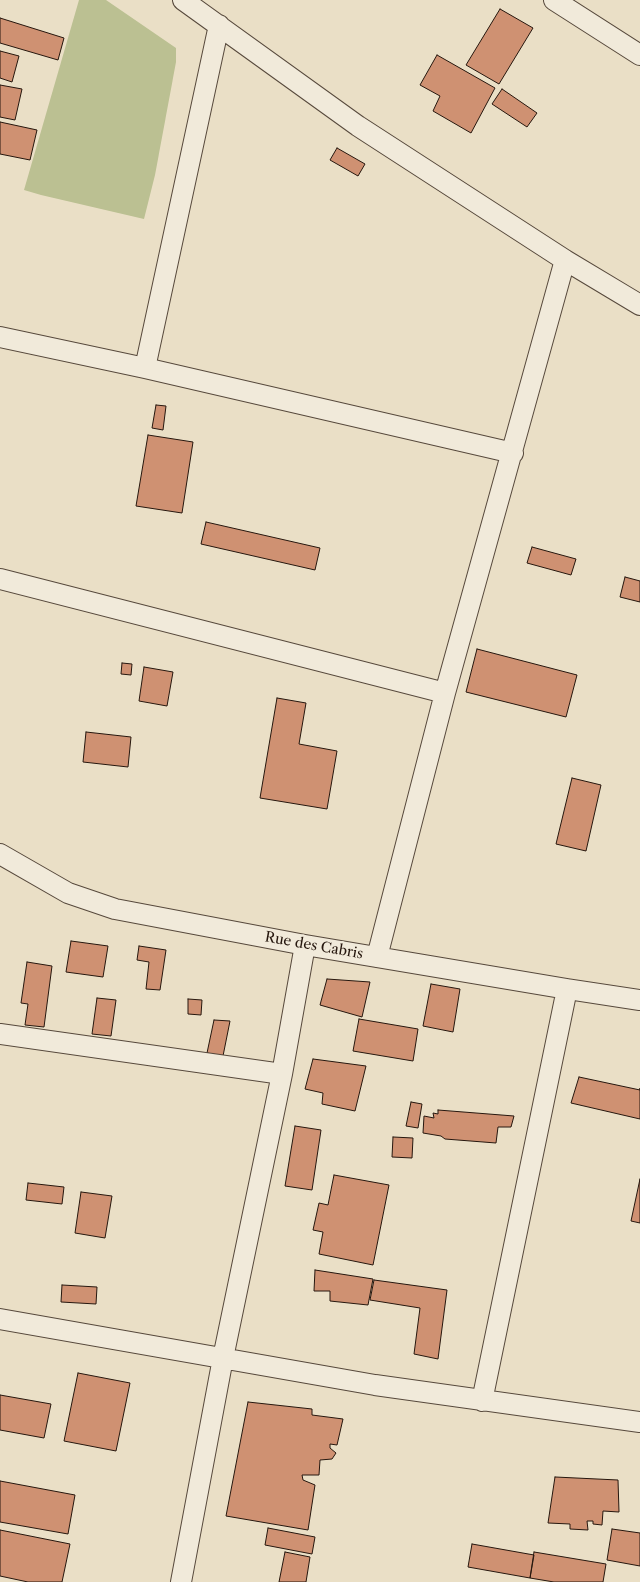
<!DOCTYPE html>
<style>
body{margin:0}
canvas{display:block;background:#eadfc6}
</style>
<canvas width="640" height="1582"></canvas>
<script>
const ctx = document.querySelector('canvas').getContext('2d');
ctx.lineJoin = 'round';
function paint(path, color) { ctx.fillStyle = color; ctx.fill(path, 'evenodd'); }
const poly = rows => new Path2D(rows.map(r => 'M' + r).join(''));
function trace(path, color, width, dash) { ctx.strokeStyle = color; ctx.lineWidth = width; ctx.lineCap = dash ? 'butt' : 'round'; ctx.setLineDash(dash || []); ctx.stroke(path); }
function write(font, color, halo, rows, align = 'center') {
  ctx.font = font + ' "Libre Caslon Text",serif'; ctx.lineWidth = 4.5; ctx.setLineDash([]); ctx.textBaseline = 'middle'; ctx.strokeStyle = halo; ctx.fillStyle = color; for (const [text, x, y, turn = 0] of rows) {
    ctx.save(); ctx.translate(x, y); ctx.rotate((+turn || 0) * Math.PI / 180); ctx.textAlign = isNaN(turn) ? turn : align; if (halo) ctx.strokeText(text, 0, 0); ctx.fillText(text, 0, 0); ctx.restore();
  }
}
const green = poly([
 [79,0,106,0,176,48,176,62,155,175,144,219,41,195,24,190]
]);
const building = poly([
 [500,9,533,28,499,84,466,65,500,9],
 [0,18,64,38,58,60,0,43,0,18],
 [0,51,19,56,12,82,0,78,0,51],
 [437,55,495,88,471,133,433,111,440,96,420,85,437,55],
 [0,85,22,89,15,120,0,117,0,85],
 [502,89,537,113,527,127,492,104,502,89],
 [0,122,37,130,30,160,0,154,0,122],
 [337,148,365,164,358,176,330,160,337,148],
 [156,405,166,406,163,430,152,428,156,405],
 [148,435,193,442,182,513,136,506,148,435],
 [206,522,320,548,315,570,201,544,206,522],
 [532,547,576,559,571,575,527,563,532,547],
 [625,577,640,581,640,602,620,597,625,577],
 [477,649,577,675,566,717,466,692,477,649],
 [122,663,132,664,131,675,121,674,122,663],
 [144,667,173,672,167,706,139,701,144,667],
 [277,698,306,703,299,744,337,751,327,809,260,798,277,698],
 [86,732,131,737,128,767,83,762,86,732],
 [572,778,601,785,586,851,556,844,572,778],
 [71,941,108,946,103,977,66,972,71,941],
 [139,946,166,950,160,990,146,989,149,962,137,960,139,946],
 [27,962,52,966,44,1027,25,1025,28,1004,21,1003,27,962],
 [327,979,370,982,362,1017,320,1005,327,979],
 [431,984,460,989,453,1032,423,1026,431,984],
 [97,998,116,1000,111,1036,92,1034,97,998],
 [188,999,202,1000,201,1015,188,1014,188,999],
 [359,1019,418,1029,413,1061,353,1051,359,1019],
 [214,1020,230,1021,223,1056,207,1053,214,1020],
 [313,1059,366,1066,355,1111,322,1104,323,1093,305,1089,313,1059],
 [579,1077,640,1090,640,1088,640,1119,571,1103,579,1077],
 [411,1102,422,1104,418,1128,406,1126,411,1102],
 [438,1110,514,1116,511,1127,498,1127,496,1143,445,1139,441,1136,423,1133,424,1116,434,1118,433,1113,438,1114,438,1110],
 [295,1126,321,1130,312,1190,285,1186,295,1126],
 [393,1137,413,1138,412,1158,392,1157,393,1137],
 [334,1175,389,1185,373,1265,319,1254,323,1232,313,1230,319,1203,328,1205,334,1175],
 [640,1179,640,1223,631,1221,640,1179],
 [28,1183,64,1187,62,1204,26,1200,28,1183],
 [81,1192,112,1196,105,1238,75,1233,81,1192],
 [315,1270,373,1279,368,1305,330,1301,330,1291,314,1291,315,1270],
 [374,1280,447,1290,438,1359,414,1354,420,1308,370,1300,374,1280],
 [62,1285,97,1287,96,1304,61,1302,62,1285],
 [78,1373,130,1383,116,1451,64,1441,78,1373],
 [0,1395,51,1404,44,1438,0,1430,0,1395],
 [248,1402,312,1409,312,1415,343,1419,337,1445,330,1444,330,1448,336,1453,332,1459,320,1460,319,1475,302,1475,303,1480,315,1485,308,1530,226,1516,248,1402],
 [555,1477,618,1480,619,1512,603,1511,602,1525,593,1524,593,1521,587,1521,588,1530,570,1529,570,1524,548,1523,555,1477],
 [0,1481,75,1495,68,1534,0,1522,0,1481],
 [268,1528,315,1537,312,1554,265,1545,268,1528],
 [612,1529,640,1533,640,1566,607,1560,612,1529],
 [0,1530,70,1544,62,1582,28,1582,0,1576,0,1530],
 [472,1544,534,1555,530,1578,468,1567,472,1544],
 [285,1552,310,1557,306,1582,279,1582,285,1552],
 [534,1552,606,1564,603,1582,554,1582,530,1578,534,1552]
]);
const street = poly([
 [183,0,358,126,565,260,640,305],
 [554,0,640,55],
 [0,337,145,368,513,453],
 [145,368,219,25],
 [0,579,445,693],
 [0,854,68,893,115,909,305,945,567,989,640,1000],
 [377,957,445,693,565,260],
 [0,1034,282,1074],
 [0,1319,375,1385,640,1422],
 [482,1401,567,989],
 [181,1582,223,1358,282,1074,305,945]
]);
const streetNames = [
 ["Rue des Cabris",314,946,10]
];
paint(green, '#bbc092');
paint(building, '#cf9172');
trace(building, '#26170e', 1);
trace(street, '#57493c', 22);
trace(street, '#f1eada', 20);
write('14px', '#26170e', '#f1eada', streetNames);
</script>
